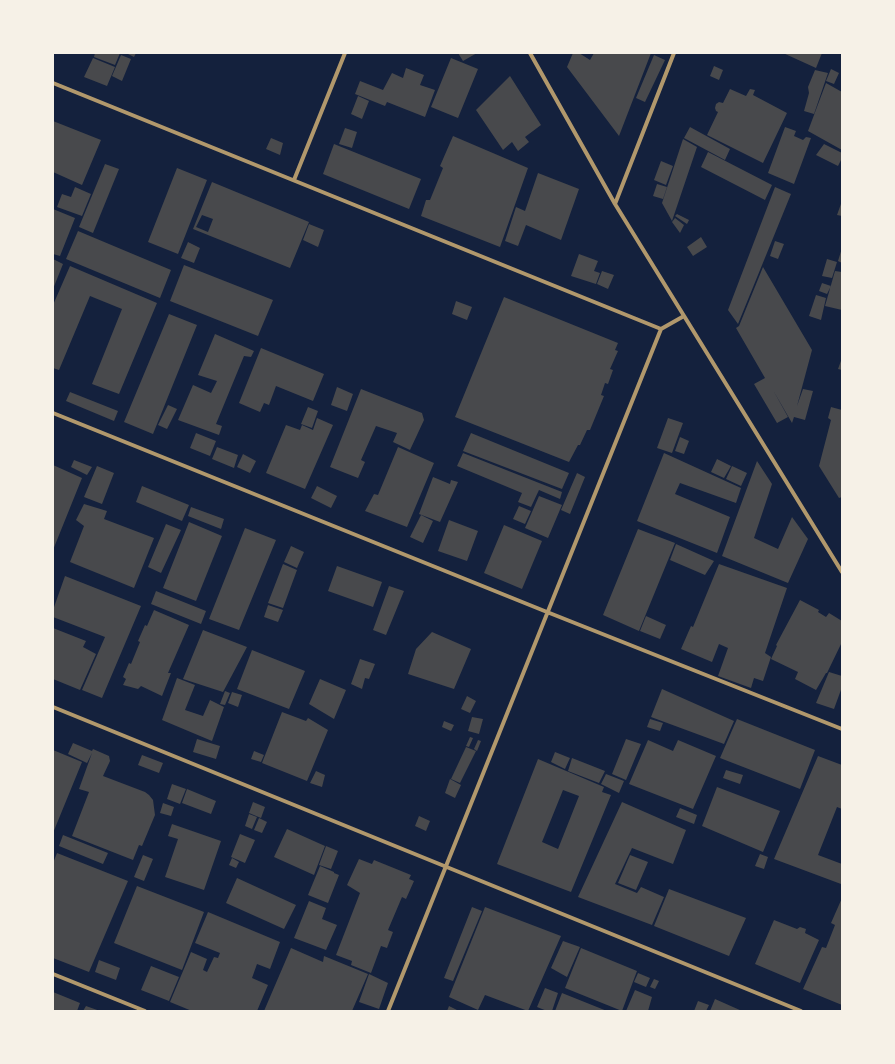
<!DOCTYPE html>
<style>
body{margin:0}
#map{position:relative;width:895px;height:1064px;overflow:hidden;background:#14213d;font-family:"Sofia Sans Condensed",sans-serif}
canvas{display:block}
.frame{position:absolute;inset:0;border:54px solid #f6f1e7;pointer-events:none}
</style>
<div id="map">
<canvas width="895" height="1064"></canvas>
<div class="frame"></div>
</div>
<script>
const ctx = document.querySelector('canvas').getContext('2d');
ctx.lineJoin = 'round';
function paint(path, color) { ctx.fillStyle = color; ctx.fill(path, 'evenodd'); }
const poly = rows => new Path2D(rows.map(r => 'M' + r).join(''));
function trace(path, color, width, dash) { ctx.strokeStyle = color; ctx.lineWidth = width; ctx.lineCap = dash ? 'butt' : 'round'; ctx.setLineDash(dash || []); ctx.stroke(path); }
const building = poly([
 [95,53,120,53,115,65,94,57],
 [126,53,136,53,134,57],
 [458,53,477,53,463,61],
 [573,53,579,53,590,60,594,53,651,53,619,136,567,67],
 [783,53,822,53,816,68],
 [121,55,131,59,122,81,112,76],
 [654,55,665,60,645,102,636,98],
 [93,58,115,67,107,86,84,77],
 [451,58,478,69,458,118,431,107],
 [714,66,723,70,719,80,710,76],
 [406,68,424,75,420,85,435,90,425,117,387,102,385,106,355,94,360,81,383,90,392,73,403,78],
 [831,69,839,73,834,84,826,81],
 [815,70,828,73,814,114,804,111,809,93,808,87],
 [510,76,541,125,525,137,529,142,518,151,512,142,503,150,476,110],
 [826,83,842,92,842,150,808,131],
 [730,89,746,96,750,89,755,90,753,95,787,113,763,163,707,135,718,112,716,111,715,108,716,104,719,102,723,103],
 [358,96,369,101,362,119,351,114],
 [53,121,101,140,82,185,53,172],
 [690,127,730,149,725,160,684,138],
 [785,127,796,131,794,136,803,140,806,137,811,138,794,184,768,173],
 [345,128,357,132,352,148,339,144],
 [453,136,528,168,500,247,421,216,426,200,430,200,443,168,440,166],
 [271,138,283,143,280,155,266,149],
 [683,139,697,147,672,221,662,203],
 [334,144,421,179,409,209,323,174],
 [824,144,842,153,842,158,838,166,816,155],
 [708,152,772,185,765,200,701,167],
 [661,161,673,166,666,185,654,180],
 [105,164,119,169,93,233,79,227],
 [177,168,207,180,178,254,148,242],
 [538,173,579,189,561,240,526,225,518,246,505,241,516,207,525,211],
 [212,182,309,222,290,268,193,229],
 [202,215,213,219,208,232,196,227],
 [657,184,667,187,663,199,653,196],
 [75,187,91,194,82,216,57,207,62,194,71,197],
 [775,187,791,194,738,324,728,310],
 [842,201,842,216,837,215],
 [53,209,75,218,60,256,53,254],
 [677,214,689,220,687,224,675,216],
 [675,218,684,225,680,233,672,222],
 [309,224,324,230,318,247,303,240],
 [78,231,171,270,160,298,66,259],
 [701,237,707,247,693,256,687,247],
 [775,241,784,244,778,259,770,256],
 [188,242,200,248,194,263,181,258],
 [842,248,842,263,838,261],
 [579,254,598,261,594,271,600,273,596,284,571,276],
 [53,259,63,264,53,289],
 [827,259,837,262,832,278,822,276],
 [184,265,273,300,258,336,170,301],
 [70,266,157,303,119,394,92,384,122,309,90,296,59,370,53,368,53,305],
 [763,267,812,350,797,406,803,389,813,391,805,420,794,417,792,423,773,390,788,417,777,423,754,384,765,378,736,328,739,326],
 [602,271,614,275,608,289,597,284],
 [835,271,842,272,842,310,825,306],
 [822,283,831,286,827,294,819,291],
 [816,295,826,298,821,320,809,316],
 [504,297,618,343,615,350,618,351,610,369,613,370,608,384,605,383,601,395,604,396,590,430,587,430,580,445,578,445,569,462,455,417],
 [456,301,472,307,467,320,452,314],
 [169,314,197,325,153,434,124,422],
 [215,334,254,351,251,357,244,356,216,424,222,426,219,435,178,420,193,385,211,393,217,381,198,375],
 [261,348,324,374,313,401,276,386,269,405,264,403,260,412,239,403],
 [842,358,842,370,838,369],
 [337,387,353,394,347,411,331,405],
 [361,389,422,413,424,420,410,450,393,442,397,433,376,426,361,460,365,462,358,478,330,467],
 [70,392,118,411,114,421,66,401],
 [168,405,177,409,167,429,158,425],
 [308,407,318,411,312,428,301,424],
 [831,407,842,410,842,497,839,498,819,466,831,420,828,418],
 [317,418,333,425,305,489,266,473,286,425,300,430,302,425,313,430],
 [668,418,683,423,672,453,657,448],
 [196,433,216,441,210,456,190,448],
 [471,433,569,473,562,489,463,451],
 [680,437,689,441,684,454,675,451],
 [217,447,238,455,234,468,212,459],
 [398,447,434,463,407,527,365,511,374,494,378,495],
 [463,453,562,492,560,499,539,490,531,507,518,502,522,493,457,466],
 [664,453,741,488,736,503,680,483,675,494,730,517,717,553,637,521],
 [243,454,256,461,250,473,237,467],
 [717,459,731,466,724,478,711,472],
 [74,460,92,467,87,475,71,467],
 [757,461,772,484,754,538,778,549,792,517,808,539,788,583,722,556],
 [53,465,82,478,53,550],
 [97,466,114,473,102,504,84,497],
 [732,466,747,473,741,486,726,479],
 [577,473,585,477,570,514,561,510],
 [433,477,450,484,451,480,458,482,440,522,419,514],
 [142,486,189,505,182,521,136,502],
 [317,486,337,496,331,508,311,498],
 [539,496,562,505,548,538,525,528],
 [84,504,107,511,104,519,154,538,134,588,70,562,84,526,76,520],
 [519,506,531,511,525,524,513,519],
 [191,507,224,519,221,529,188,516],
 [421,515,433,521,423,543,410,537],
 [449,520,478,531,467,561,438,551],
 [189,522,222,536,196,601,163,588],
 [166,524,181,530,161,573,148,567],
 [504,525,542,541,522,589,484,573],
 [245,528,276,540,239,630,209,619],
 [638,529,675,543,639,631,603,615],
 [676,544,714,561,705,575,670,560],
 [291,546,304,552,297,568,284,562],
 [283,564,297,570,283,608,268,603],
 [719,564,787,588,765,653,771,657,763,681,754,678,751,688,718,676,728,648,719,644,712,662,681,649,691,626,693,627],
 [337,566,382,582,373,607,328,591],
 [65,576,141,606,102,698,82,690,105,637,53,617,53,610],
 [389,586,404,591,386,635,373,630],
 [156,591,206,611,201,624,151,604],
 [800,600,819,610,818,612,826,617,829,613,842,621,842,642,827,673,826,673,816,690,795,679,798,672,771,659,777,646,776,645],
 [268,605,283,610,278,622,264,617],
 [154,610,189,625,168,673,171,673,162,696,141,686,138,689,123,685,126,679,123,677,129,663,131,664,140,642,138,641,145,625,147,626],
 [646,616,666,625,660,639,640,631],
 [53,628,86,641,83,647,96,654,80,690,53,679],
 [203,630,247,647,223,692,183,679],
 [432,632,471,649,454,689,408,674,416,649],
 [252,650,305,671,289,709,237,689],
 [360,659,375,664,369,679,365,678,362,689,351,684],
 [829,672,842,676,842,687,834,709,816,703],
 [177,678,195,685,185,710,203,716,210,700,224,707,212,741,162,720],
 [320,679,346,690,334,719,309,704],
 [662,689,734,721,724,744,651,717],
 [225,691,230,693,225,705,220,704],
 [232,692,242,695,238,707,228,703],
 [467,696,476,701,470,713,461,709],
 [282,712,306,721,308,718,328,730,307,781,262,763],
 [472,717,483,719,479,734,468,731],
 [650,719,663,723,660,731,647,727],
 [737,719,815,750,800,789,720,758],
 [444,721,454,725,451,731,442,727],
 [470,737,473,738,469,747,466,746],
 [197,739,220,746,216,759,193,752],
 [626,739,641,744,626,780,612,774],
 [478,740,481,741,477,751,474,749],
 [648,740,673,751,678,740,716,756,693,809,629,784],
 [73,743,92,751,93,749,109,756,110,761,103,776,145,792,149,795,153,800,155,815,142,846,139,845,133,860,72,836,89,792,79,789,92,753,87,763,68,754],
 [466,747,476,751,460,783,451,779],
 [53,750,82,762,53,833],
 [254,751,264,755,261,762,251,759],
 [555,752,570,758,565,769,551,762],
 [142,755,163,763,159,773,138,765],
 [818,756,842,765,842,809,837,807,818,855,842,864,841,884,774,859],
 [572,758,605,771,599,783,568,771],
 [538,759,604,787,602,792,611,795,571,892,497,864],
 [563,790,579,796,558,849,542,842],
 [726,770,743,775,740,784,723,778],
 [316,771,325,775,322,787,310,783],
 [606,774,624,781,619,793,601,784],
 [450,779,461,785,455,798,445,793],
 [172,784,186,789,180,804,167,799],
 [717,787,780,811,763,852,702,826],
 [187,789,216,801,211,814,182,803],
 [253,802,265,807,261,818,249,813],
 [622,802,686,830,673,864,632,848,615,884,637,893,641,887,664,897,652,925,578,897],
 [163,803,174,807,171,816,160,813],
 [680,808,697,815,694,824,676,817],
 [249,814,257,817,252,829,245,826],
 [419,816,430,821,426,831,415,826],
 [259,818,267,822,262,833,254,830],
 [172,824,221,841,204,890,165,877,178,839,168,836],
 [287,829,325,846,314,875,274,857],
 [240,834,255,840,245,863,231,857],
 [63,835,108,853,103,864,59,846],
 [326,846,338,851,331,869,319,865],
 [57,853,128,881,89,972,53,958,53,863],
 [760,854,768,857,764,869,755,866],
 [143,855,153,859,144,881,134,877],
 [630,855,648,862,636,890,618,883],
 [232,858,239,862,236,868,229,865],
 [359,859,372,864,374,860,411,875,409,879,414,881,406,899,402,897,388,930,393,932,387,948,381,946,371,973,351,965,352,961,336,955,360,893,347,885],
 [320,866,334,872,334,873,339,875,328,903,308,895],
 [237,878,296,905,284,929,226,903],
 [137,886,204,912,182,970,114,943],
 [669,889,746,918,729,956,654,926],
 [842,898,842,1005,803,989,822,947,826,948,835,925,831,923],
 [309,901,326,908,322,919,337,925,326,950,294,938],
 [472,907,482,911,453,981,444,978],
 [485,907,561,936,528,1011,485,995,478,1010,449,997],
 [208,912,280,942,270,969,257,964,252,978,268,985,257,1011,192,1011,170,1002,191,952,207,959,203,970,207,972,214,957,218,958,220,953,195,943],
 [774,920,797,929,800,927,806,929,805,933,819,940,800,983,755,964],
 [563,941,580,947,567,977,551,968],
 [291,948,323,962,324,956,368,974,352,1011,264,1011],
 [581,948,637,971,622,1011,565,988],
 [99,960,120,968,116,980,95,972],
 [151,966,179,977,169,1001,141,990],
 [638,973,650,978,646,987,634,982],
 [369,974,388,983,379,1009,359,1002],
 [654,979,659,981,655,989,650,987],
 [545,988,558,993,552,1011,547,1011,537,1007],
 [635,990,652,997,648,1011,626,1011],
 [53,992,80,1003,77,1011,53,1011],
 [562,993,607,1011,555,1011],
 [715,999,742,1011,710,1011],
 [698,1001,709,1005,706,1011,694,1011],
 [86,1006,100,1011,83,1011],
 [449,1006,459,1011,447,1011]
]);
const minor = poly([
 [530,53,615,204,842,572],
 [53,83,661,329],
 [294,180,345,53],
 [615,204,674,53],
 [53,413,547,612,842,729],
 [53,707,801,1011],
 [53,974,145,1011],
 [388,1011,661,329,684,316]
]);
paint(building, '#48494c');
trace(minor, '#b1986c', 4);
</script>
